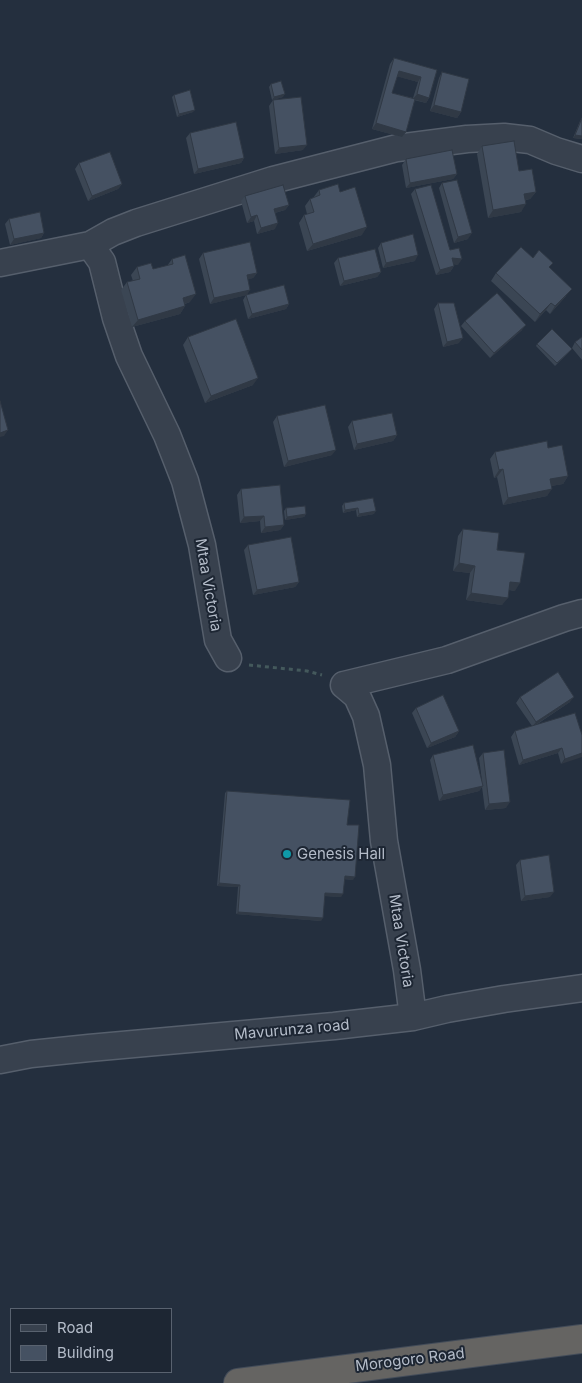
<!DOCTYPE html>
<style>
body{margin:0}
#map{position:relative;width:582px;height:1383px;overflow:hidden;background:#242f3e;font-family:Inter,sans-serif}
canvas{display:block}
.legend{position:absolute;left:10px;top:1308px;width:162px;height:65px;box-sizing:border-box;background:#1d2633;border:1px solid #59626f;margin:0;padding:6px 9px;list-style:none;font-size:15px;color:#b4bcc9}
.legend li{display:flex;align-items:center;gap:10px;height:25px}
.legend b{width:25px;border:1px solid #59626f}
</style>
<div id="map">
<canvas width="582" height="1383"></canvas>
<ul class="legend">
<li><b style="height:6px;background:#38414e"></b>Road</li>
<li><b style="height:14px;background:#455162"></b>Building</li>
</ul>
</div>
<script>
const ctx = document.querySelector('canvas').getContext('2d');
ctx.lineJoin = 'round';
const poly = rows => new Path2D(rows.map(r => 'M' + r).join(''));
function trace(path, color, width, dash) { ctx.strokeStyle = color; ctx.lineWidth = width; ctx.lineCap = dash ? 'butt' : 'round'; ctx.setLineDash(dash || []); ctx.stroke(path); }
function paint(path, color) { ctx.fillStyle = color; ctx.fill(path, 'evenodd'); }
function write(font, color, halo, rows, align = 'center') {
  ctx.font = font + ' Inter,sans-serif'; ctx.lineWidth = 4; ctx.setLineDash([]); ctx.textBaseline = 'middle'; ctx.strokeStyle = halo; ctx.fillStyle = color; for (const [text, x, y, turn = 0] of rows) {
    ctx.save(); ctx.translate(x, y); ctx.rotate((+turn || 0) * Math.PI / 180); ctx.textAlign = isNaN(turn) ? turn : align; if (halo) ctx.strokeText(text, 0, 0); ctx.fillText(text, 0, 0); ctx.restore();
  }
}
const path = poly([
 [249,665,307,671,322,675]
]);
const minor = poly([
 [90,245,102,262,116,318,129,356,167,435,185,481,202,545,218,640,228,658],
 [0,263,90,245,113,232,136,223,273,180,397,148,467,139,504,137,530,140,556,151,582,159],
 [344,685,357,696,366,716,377,765,384,841,407,970,413,1017],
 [344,685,447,660,564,618,582,613],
 [0,1060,31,1054,89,1048,334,1026,413,1017,447,1009,504,999,582,988]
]);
const trunk = poly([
 [238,1383,582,1339]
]);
const wall = poly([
 [394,58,437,70,429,98,426,103,414,100,406,132,402,137,372,129,390,64],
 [397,76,418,82,413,98,392,93],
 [442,72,461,112,457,118,430,111,439,78],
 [271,84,283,97,272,100,269,87],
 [174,95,193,112,177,117,172,97],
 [273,100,303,150,275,154,269,106],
 [582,118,582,139,573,138,580,121],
 [190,133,244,158,241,163,194,174,186,138],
 [482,146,519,171,536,192,530,199,526,200,521,212,488,218,477,154],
 [406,159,457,174,453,179,406,188,402,165],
 [79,163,122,184,118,189,88,201,75,169],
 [442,183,468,239,454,243,439,188],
 [415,189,458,265,454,264,454,266,450,272,436,275,411,194],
 [319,190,340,192,362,235,307,251,299,223,304,215,307,214,305,206,310,199,313,198],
 [245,196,289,205,285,210,275,213,275,229,257,234,254,221,247,223,241,201],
 [9,219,44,233,41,238,10,245,5,224],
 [381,243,415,261,383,268,378,248],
 [203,253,257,273,253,278,248,279,247,294,289,304,286,309,248,319,243,300,246,295,210,304,199,259],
 [338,258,381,272,377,277,340,286,334,263],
 [533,258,549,268,566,296,550,314,546,310,535,322,491,281,496,273],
 [172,259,190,302,185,304,185,306,180,314,132,327,121,290,127,282,133,281,131,275,137,267,153,269,167,266],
 [438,303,459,343,443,347,434,309],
 [465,321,522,330,490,358,461,326],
 [188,337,253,385,205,403,183,345],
 [582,337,582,360,572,348,575,342],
 [537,344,572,349,555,366,536,346],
 [277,416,332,455,284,467,273,422],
 [352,421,397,435,393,441,354,450,348,427],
 [548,448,568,476,563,484,551,486,547,496,503,505,497,477,494,478,490,459,495,452],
 [241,489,284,525,280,530,261,533,260,521,240,523,237,495],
 [373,498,374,514,357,517,356,510,343,513,342,506,344,503],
 [286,508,306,514,304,517,285,520,284,511],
 [463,529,497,550,515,591,509,590,502,605,466,600,470,573,453,571,458,536],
 [248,545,299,582,295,587,253,595,244,550],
 [520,697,570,702,536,725,582,735,561,764,558,753,519,765,511,737,515,731,532,726,516,703],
 [416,708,459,731,455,737,427,748,412,713],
 [483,753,506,808,485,810,482,787,479,791,439,801,430,760,433,755,482,781,479,758],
 [227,791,347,825,353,880,344,879,341,897,325,896,321,921,236,914,238,887,217,886,225,793],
 [520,860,550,897,521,901,516,865]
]);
const shadedWall = poly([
 [399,71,421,77,418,82,395,76],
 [285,94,283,97,272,100,274,97],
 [417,94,429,98,426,103,413,99],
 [434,105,461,112,457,118,430,111],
 [195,110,193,112,177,117,179,114],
 [376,123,406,132,402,137,372,129],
 [575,135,582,136,582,139,573,138],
 [307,145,303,150,275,154,279,148],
 [244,158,241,163,194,174,198,169],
 [457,174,453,179,406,188,410,183],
 [122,184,118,189,88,201,92,196],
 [536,192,530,199,519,201,524,194],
 [526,204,521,212,488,218,493,210],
 [289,205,285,210,270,214,274,209],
 [257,215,254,221,247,223,251,217],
 [278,223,275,229,257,234,261,228],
 [367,227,362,235,307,251,313,244],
 [44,233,41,238,10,245,14,239],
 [472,233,468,239,454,243,458,237],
 [418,255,415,261,383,268,386,263],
 [452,258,462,259,458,265,449,264],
 [454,266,450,272,436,275,440,270],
 [381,272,377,277,340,286,344,281],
 [257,273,253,278,243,281,247,275],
 [572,289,566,296,550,314,555,306],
 [250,290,247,295,210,304,214,298],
 [196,294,190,302,178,306,183,298],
 [551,303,546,310,535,322,540,314],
 [289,304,286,309,248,319,252,314],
 [185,306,180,314,132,327,138,320],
 [526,325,522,330,490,358,494,353],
 [463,338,459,343,443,347,447,342],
 [258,378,253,385,205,403,211,396],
 [8,430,4,436,0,437,0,433],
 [397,435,393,441,354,450,357,444],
 [336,450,332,455,284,467,288,461],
 [503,469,497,477,494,478,499,470],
 [568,476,563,484,545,487,550,479],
 [552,489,547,496,503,505,508,498],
 [358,508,356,510,343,513,345,510],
 [376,511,374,514,357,517,359,514],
 [306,514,304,517,285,520,287,517],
 [264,516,260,521,240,523,244,517],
 [284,525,280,530,261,533,265,527],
 [459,563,475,566,470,573,453,571],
 [299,582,295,587,253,595,257,590],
 [510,582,520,583,515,591,505,589],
 [471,593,508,598,502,605,466,600],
 [574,697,570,702,532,727,536,722],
 [459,731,455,737,427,748,431,743],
 [562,748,558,753,519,765,523,760],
 [582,753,582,757,561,764,565,759],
 [483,786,479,791,439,801,443,795],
 [510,802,506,808,485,810,489,804],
 [345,876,355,877,353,880,343,879],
 [219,883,240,885,238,887,217,886],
 [554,892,550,897,521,901,525,896],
 [325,893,343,894,341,897,323,896],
 [238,912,323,918,321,921,236,914]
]);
const building = poly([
 [394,58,437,70,429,98,417,94,421,77,399,71,392,93,415,99,406,132,376,123,394,58],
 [442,72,469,79,461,112,434,105,442,72],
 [281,81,285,94,274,97,271,84,281,81],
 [190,90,195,110,179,114,174,95,190,90],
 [301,97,307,145,279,148,273,100,301,97],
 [582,118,582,136,575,135,582,118],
 [236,122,244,158,198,169,190,133,236,122],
 [514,141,519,171,532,169,536,192,524,194,526,204,493,210,482,146,514,141],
 [452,150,457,174,410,183,406,159,452,150],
 [110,152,122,184,92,196,79,163,110,152],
 [457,180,472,233,458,237,442,183,457,180],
 [338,184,340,192,355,187,367,227,313,244,304,215,314,212,310,199,320,195,319,190,338,184],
 [283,185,289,205,274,209,278,223,261,228,257,215,251,217,245,196,283,185],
 [431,185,450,250,459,248,462,259,452,258,454,266,440,270,415,189,431,185],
 [40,212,44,233,14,239,9,219,40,212],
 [413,234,418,255,386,263,381,243,413,234],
 [250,242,257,273,247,275,250,290,214,298,203,253,250,242],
 [521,247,533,258,539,250,553,263,549,267,572,289,555,306,551,303,540,314,496,273,521,247],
 [375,249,381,272,344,281,338,258,375,249],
 [185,255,196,294,183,298,185,306,138,320,127,282,140,279,137,267,151,263,153,269,173,264,172,259,185,255],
 [284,285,289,304,252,314,246,295,284,285],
 [497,293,526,325,494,353,465,321,497,293],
 [438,303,454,303,463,338,447,342,438,303],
 [236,319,258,378,211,396,188,337,236,319],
 [552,329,572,349,557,363,537,344,552,329],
 [582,337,582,350,575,342,582,337],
 [0,401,8,430,0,433,0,401],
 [325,405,336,450,288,461,277,416,325,405],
 [392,413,397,435,357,444,352,421,392,413],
 [547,441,548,448,562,445,568,476,550,479,552,489,508,498,503,469,499,470,495,452,547,441],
 [280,485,284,525,265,527,264,516,244,517,241,489,280,485],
 [373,498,376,511,359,514,358,508,345,510,344,503,373,498],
 [305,506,306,514,287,517,286,508,305,506],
 [463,529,499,533,497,550,525,553,520,583,510,582,508,598,471,593,475,566,459,563,463,529],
 [291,537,299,582,257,590,248,545,291,537],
 [558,672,574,697,536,722,520,697,558,672],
 [443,695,459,731,431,743,416,708,443,695],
 [575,713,582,735,582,753,565,759,562,748,523,760,515,731,575,713],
 [473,745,483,786,443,795,433,755,473,745],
 [504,750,510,802,489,804,483,753,504,750],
 [227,791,350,800,347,825,359,825,355,877,345,876,343,894,325,893,323,918,238,912,240,885,219,883,227,791],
 [549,855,554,892,525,896,520,860,549,855]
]);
const markers = [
 [287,854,5,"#0f9aa8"]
];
const streetNames = [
 ["Mtaa Victoria",208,585,80],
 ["Mtaa Victoria",401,941,81],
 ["Mavurunza road",292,1030,-5],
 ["Morogoro Road",410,1360,-7]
];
const poiNames = [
 ["Genesis Hall",297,854]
];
trace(minor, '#565f6c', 29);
trace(trunk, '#434c59', 30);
trace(path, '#44595c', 3, [4, 4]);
trace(minor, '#38414e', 26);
trace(trunk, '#656462', 28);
paint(wall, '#3b4654');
paint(shadedWall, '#303945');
paint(building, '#455162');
trace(building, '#303945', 1);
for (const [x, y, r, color] of markers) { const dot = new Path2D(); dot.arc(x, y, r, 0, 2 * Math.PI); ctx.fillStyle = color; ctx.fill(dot); trace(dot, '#1d2633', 2); }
write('15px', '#b4bcc9', '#1d2633', streetNames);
write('15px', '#b4bcc9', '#1d2633', poiNames, 'left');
</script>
